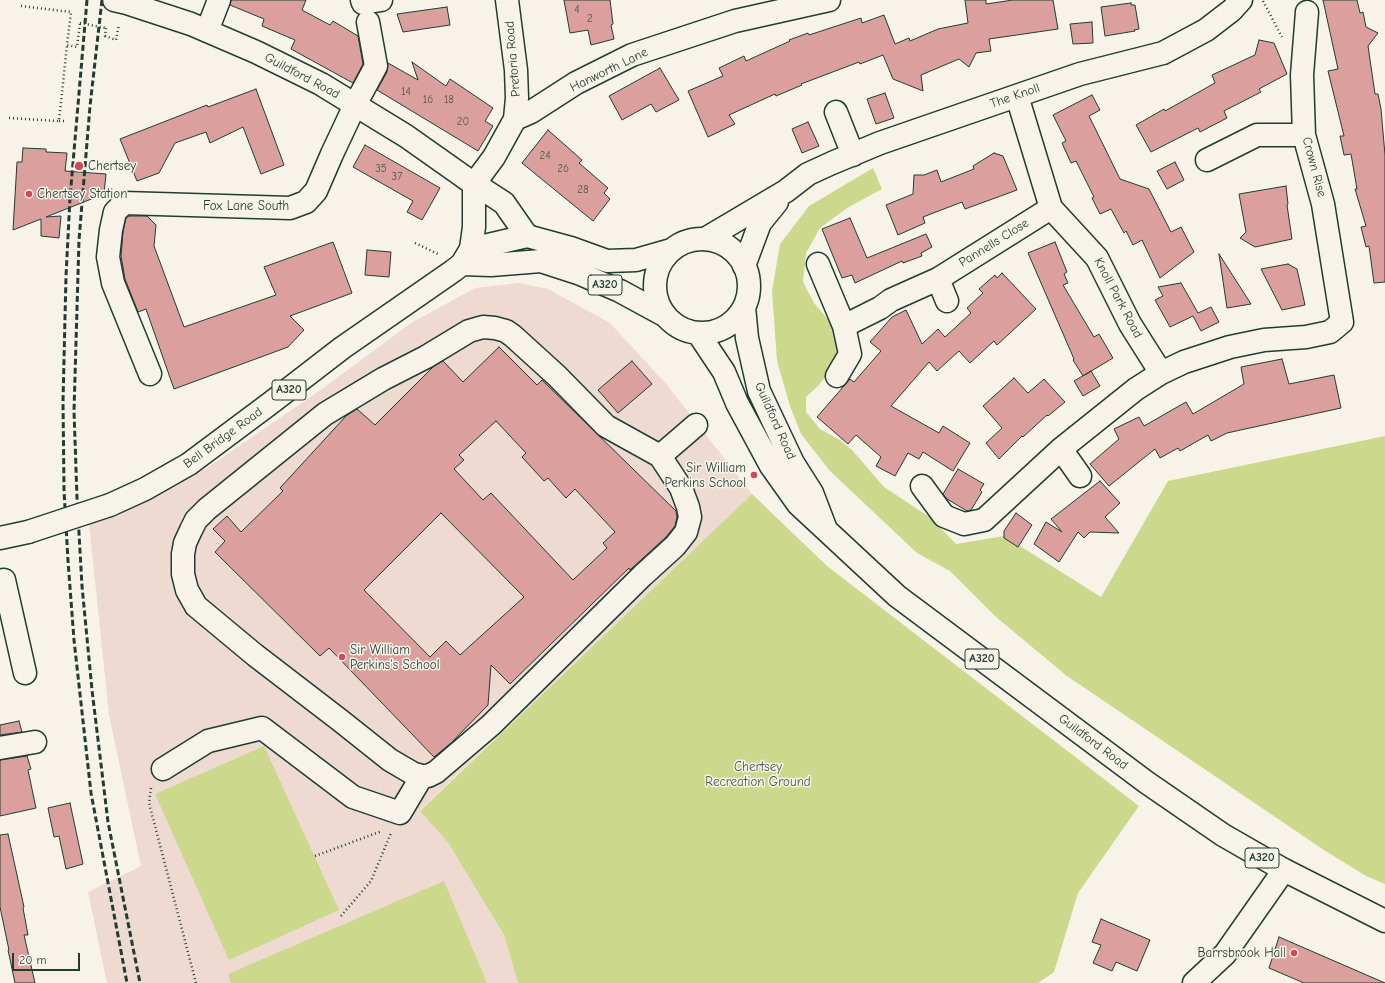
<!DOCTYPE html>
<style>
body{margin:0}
#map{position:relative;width:1385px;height:983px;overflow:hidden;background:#f7f3e8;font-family:"Comic Neue",sans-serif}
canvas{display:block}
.scale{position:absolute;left:12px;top:953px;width:68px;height:18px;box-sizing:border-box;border:2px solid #1f3d34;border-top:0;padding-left:5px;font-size:12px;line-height:14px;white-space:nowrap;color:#1f3d34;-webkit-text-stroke:3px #f7f3e8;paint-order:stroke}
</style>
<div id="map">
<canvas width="1385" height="983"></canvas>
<div class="scale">20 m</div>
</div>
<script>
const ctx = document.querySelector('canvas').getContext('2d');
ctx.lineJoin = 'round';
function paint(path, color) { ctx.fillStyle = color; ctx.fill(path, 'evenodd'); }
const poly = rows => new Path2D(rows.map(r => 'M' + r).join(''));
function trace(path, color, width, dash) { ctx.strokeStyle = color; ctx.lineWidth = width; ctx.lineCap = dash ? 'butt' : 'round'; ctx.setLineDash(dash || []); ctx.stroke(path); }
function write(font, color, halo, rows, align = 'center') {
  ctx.font = font + ' "Comic Neue",sans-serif'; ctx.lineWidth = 3; ctx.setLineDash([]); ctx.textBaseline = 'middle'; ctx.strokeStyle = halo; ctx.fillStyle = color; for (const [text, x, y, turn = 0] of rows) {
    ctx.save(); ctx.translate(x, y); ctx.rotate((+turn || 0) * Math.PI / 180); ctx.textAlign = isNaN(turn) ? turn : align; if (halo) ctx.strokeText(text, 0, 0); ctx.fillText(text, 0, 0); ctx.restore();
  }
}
const built = poly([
 [519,283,548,289,610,323,667,385,752,494,420,810,447,841,504,935,518,983,107,983,88,892,141,866,109,715,89,523,115,517,207,468,322,389,411,323,475,288]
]);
const green = poly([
 [873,168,882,189,847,208,820,228,806,253,803,282,814,303,833,325,845,348,834,366,818,386,806,397,806,412,820,429,840,440,852,450,884,487,931,518,956,544,1004,536,1101,597,1168,481,1385,436,1385,884,1366,876,1324,850,1067,676,996,617,950,571,917,553,830,471,801,434,790,406,777,361,772,291,780,244,809,206],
 [752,494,827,566,1139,806,1078,893,1054,972,1038,983,518,983,504,935,447,841,420,811],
 [264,746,339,910,229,960,155,794],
 [444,881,487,983,231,983,228,974]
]);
const building = poly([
 [231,0,306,0,302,10,330,25,333,21,358,36,363,64,353,83,291,49,295,40,262,26,264,19,230,5,231,0],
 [564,0,610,0,613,24,611,25,614,39,591,45,588,30,570,33,564,0],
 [965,0,986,0,986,4,1013,0,1053,0,1058,29,989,39,991,51,976,53,969,67,959,59,921,75,923,91,893,79,883,55,860,64,859,62,801,84,802,85,776,96,775,94,729,115,735,124,708,137,688,91,723,76,719,68,744,56,746,61,790,41,789,40,808,33,809,35,861,18,862,23,884,15,895,44,909,38,910,41,938,29,968,23,965,0],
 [1323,0,1357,0,1360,13,1363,12,1366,27,1378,33,1368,46,1375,94,1378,94,1381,109,1385,155,1385,282,1374,283,1369,246,1366,247,1361,227,1366,226,1355,189,1357,189,1351,154,1344,155,1340,136,1344,136,1328,71,1338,69,1323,0],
 [1131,3,1131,5,1135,5,1139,29,1134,30,1135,31,1105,36,1101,7,1131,3],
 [447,7,450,25,403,32,397,14,447,7],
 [1092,22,1093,43,1073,44,1070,24,1092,22],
 [1259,40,1274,43,1287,74,1259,89,1261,92,1224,111,1227,118,1200,132,1198,128,1151,152,1136,125,1164,109,1165,111,1215,83,1212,75,1255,55,1259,40],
 [412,62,446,86,450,79,493,108,485,121,493,126,478,151,377,90,387,72,388,63,418,80,412,62],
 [660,68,679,100,656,112,651,104,622,120,609,96,660,68],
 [256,89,284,165,261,174,243,127,210,143,206,132,175,143,159,173,137,181,120,139,207,105,208,107,256,89],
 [885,93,894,118,876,124,867,99,885,93],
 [1092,95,1100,110,1089,116,1120,179,1149,189,1171,232,1181,227,1194,252,1160,278,1142,240,1133,245,1126,231,1124,233,1111,209,1100,214,1092,198,1094,197,1076,161,1071,163,1062,143,1066,141,1053,115,1092,95],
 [808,122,819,146,802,153,792,129,808,122],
 [548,130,582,160,579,163,608,188,604,193,610,199,593,221,522,163,548,130],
 [365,145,440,188,422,220,407,212,413,201,353,167,365,145],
 [23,148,46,149,46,152,67,153,65,171,106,174,104,194,46,217,61,216,59,238,41,236,41,219,13,230,17,162,22,162,23,148],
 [994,153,1003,156,1017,190,965,209,962,202,923,217,925,223,898,235,886,205,913,194,914,175,924,175,937,170,941,182,974,169,973,166,994,153],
 [1175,162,1184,180,1167,189,1157,171,1175,162],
 [1286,186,1288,204,1287,205,1292,239,1255,247,1240,238,1246,232,1239,194,1286,186],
 [129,216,147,216,156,225,154,246,184,327,276,295,264,267,333,242,352,293,290,316,304,330,288,347,174,389,146,309,138,312,125,279,121,256,123,232,126,218,129,216],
 [850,218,867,258,926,234,932,247,921,253,922,256,903,263,902,261,855,283,852,275,842,278,822,229,850,218],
 [1055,242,1067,272,1064,274,1068,283,1063,285,1094,337,1099,334,1113,358,1083,376,1073,360,1074,359,1028,253,1055,242],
 [367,250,391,252,389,277,365,275,367,250],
 [1219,254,1251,304,1227,308,1219,254],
 [1288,264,1297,269,1305,305,1282,310,1261,269,1288,264],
 [1002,273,1036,309,997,345,994,341,970,363,959,351,937,371,929,362,891,406,939,433,943,426,970,443,953,471,923,452,919,459,908,453,895,476,876,466,881,457,856,435,848,444,817,417,850,379,854,382,881,351,870,342,892,317,906,310,922,344,938,329,945,337,971,313,967,308,983,293,979,289,995,275,997,278,1002,273],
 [1181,283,1198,313,1211,307,1219,322,1201,331,1193,316,1170,327,1155,300,1163,296,1158,287,1181,283],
 [499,347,537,385,542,380,676,511,677,517,675,526,666,537,630,570,629,568,510,684,491,665,488,705,451,743,434,757,329,648,320,656,215,552,225,541,213,529,227,516,241,532,283,491,280,488,346,416,357,409,375,425,433,367,443,361,463,382,499,347],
 [496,421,526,453,522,457,544,481,548,478,566,498,575,489,615,532,603,543,607,548,573,580,491,493,483,500,454,469,464,460,459,455,496,421],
 [441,513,524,597,460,655,446,641,430,657,364,590,441,513],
 [1282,359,1289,384,1334,375,1341,408,1227,433,1211,441,1208,435,1180,451,1178,448,1160,458,1155,449,1109,486,1090,464,1119,439,1114,429,1139,417,1144,426,1186,402,1193,414,1244,384,1241,367,1282,359],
 [632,361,652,384,618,413,598,390,632,361],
 [1091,371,1100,386,1083,396,1074,381,1091,371],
 [1014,378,1028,393,1044,379,1065,402,1048,416,1047,415,1023,437,1022,436,999,459,986,443,1002,428,983,406,1014,378],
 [958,469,984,484,980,490,982,492,971,510,967,511,947,499,943,494,958,469],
 [1100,481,1120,503,1105,517,1119,533,1090,532,1084,538,1078,532,1059,562,1034,544,1046,522,1062,532,1051,519,1100,481],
 [1016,513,1032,525,1018,547,1004,538,1004,531,1016,513],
 [19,721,22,732,0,735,0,725,19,721],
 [27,756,31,769,28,770,36,808,0,816,0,760,27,756],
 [70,803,83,864,66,869,59,836,54,837,48,808,70,803],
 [8,834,24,907,23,908,28,935,24,935,35,983,15,983,8,950,9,950,0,907,0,835,8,834],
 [1101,919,1150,940,1137,971,1116,962,1112,971,1093,963,1101,945,1092,942,1101,919],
 [1279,937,1385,983,1304,983,1269,968,1279,937]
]);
const path = poly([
 [1263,1,1282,37],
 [21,6,71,12,67,45,77,47,80,23],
 [106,28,105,36,116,40,119,24],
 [9,118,59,121,67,45],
 [59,121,65,121],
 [415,243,438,254],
 [151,788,149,803,196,983],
 [315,856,382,831],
 [341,916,371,881,391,833]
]);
const minor = poly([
 [114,0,127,3,191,24,256,52,321,84,406,136,474,184,484,190,504,203,527,236],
 [362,0,363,3,381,0],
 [507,0,516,70,517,98,515,119],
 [207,31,219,0],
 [836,112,853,155],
 [1207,160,1257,135,1304,135],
 [474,184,494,157,515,119,531,112,576,83,632,55,735,21,829,0],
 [705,239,786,191,808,174,832,163,880,143,1080,74,1163,53,1206,30,1232,10,1241,0],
 [471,249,474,227,474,184],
 [818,264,844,326,850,354,837,376],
 [744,266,760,223,777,202],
 [938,279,947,301],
 [844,326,880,308,891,300,938,279,1051,208],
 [483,327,495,328,506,331,513,336,557,376,606,426,660,456,681,488,688,507,690,517,686,532,675,546,642,576,491,725,436,772,428,776,422,776,414,774,390,760,341,721,255,655,196,606,187,590,183,574,183,554,185,543,191,530,196,520,207,509,325,414,383,379,426,357,469,331,483,327],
 [1161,373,1184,362,1230,347,1264,340,1306,337,1330,332,1342,322,1323,204,1304,135,1302,75,1307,12],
 [150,374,113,283,108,257,111,230,115,212,124,203,290,208,306,202,316,191,332,154,355,105,376,66,368,22],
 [1061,449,1080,476],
 [660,456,696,425],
 [922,486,944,516,964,524,984,520,1061,449,1136,389,1161,373,1130,324,1097,258,1051,208,1017,96],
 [0,581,4,580,25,673],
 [0,748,35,742],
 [163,769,208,741,262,728,353,797,400,813,422,776],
 [1194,983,1225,954,1284,870]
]);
const major = poly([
 '655 286a47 47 0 1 1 94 0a47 47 0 1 1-94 0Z',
 [462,264,491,265,541,261,578,273,620,291,666,316],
 [744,307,747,338,759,391,793,463,812,493,825,527],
 [698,333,724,372,737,403,771,466,798,504,897,596,1146,782,1223,835,1284,870,1385,921],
 [110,505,145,489,189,464,272,402,342,348,453,271,462,264,471,249,527,236,571,248,607,261,636,260,671,250],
 [0,538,28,532]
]);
const rail = poly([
 [87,0,70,198,66,276,63,402,64,490,68,561,74,640,91,793,127,983],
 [102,0,90,106,79,240,74,411,77,498,82,586,92,690,108,822,140,983]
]);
const pathBridge = poly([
 [80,23,106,28]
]);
const majorBridge = poly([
 [28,532,110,505]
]);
const markers = [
 [79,166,5,"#d1495b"],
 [29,194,4,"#d1495b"],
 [754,475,4,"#d1495b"],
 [342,657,4,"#d1495b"],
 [1294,953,4,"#d1495b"]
];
const numberNames = [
 ["4",577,10],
 ["2",590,19],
 ["14",406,92],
 ["16",428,100],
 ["18",449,100],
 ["20",463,122],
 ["24",545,156],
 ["35",381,169],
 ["26",563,169],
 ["37",397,177],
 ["28",583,190]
];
const shields = [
 [605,285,34],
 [289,390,34],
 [982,659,34],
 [1262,858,34]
];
const shieldNames = [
 ["A320",605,285],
 ["A320",289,390],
 ["A320",982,659],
 ["A320",1262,858]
];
const streetNames = [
 ["Pretoria Road",513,59,-95],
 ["Hanworth Lane",609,70,-26],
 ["Guildford Road",302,76,28],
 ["The Knoll",1015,96,-19],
 ["Crown Rise",1314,167,75],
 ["Fox Lane South",246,206],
 ["Pannells Close",994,243,-32],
 ["Knoll Park Road",1118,298,62],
 ["Guildford Road",775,421,66],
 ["Bell Bridge Road",223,438,-36],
 ["Guildford Road",1093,742,37]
];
const poiNames = [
 ["Chertsey",88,166],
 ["Chertsey Station",37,194],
 ["Sir William",746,468,"right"],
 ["Perkins School",746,483,"right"],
 ["Sir William",350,650],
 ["Perkins's School",350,665],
 ["Barrsbrook Hall",1286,953,"right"]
];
const parkNames = [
 ["Chertsey",758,767],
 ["Recreation Ground",758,782]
];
paint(built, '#efdad2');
paint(green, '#ccd88b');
paint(building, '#dba09d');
trace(building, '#1f3d34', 1);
trace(minor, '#1f3d34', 25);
trace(major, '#1f3d34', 25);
trace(path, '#1f3d34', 2.5, [1, 3]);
trace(minor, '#f7f3e8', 22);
trace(major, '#f7f3e8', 22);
trace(rail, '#1f3d34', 3, [6, 3]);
trace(majorBridge, '#1f3d34', 25, []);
trace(pathBridge, '#1f3d34', 2.5, [1, 3]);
trace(majorBridge, '#f7f3e8', 22);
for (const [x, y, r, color] of markers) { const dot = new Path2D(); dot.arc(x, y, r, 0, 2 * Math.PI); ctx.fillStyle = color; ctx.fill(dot); trace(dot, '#f7f3e8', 1.5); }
write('11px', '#4e564e', null, numberNames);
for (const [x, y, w] of shields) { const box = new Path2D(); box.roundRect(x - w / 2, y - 10, w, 20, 3); ctx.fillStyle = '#f7f3e8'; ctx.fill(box); trace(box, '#1f3d34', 1); }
write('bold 12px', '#1f3d34', null, shieldNames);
write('13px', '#1f3d34', '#f7f3e8', streetNames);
write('13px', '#1f3d34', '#f7f3e8', poiNames, 'left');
write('13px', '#425c45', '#f7f3e8', parkNames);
</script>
